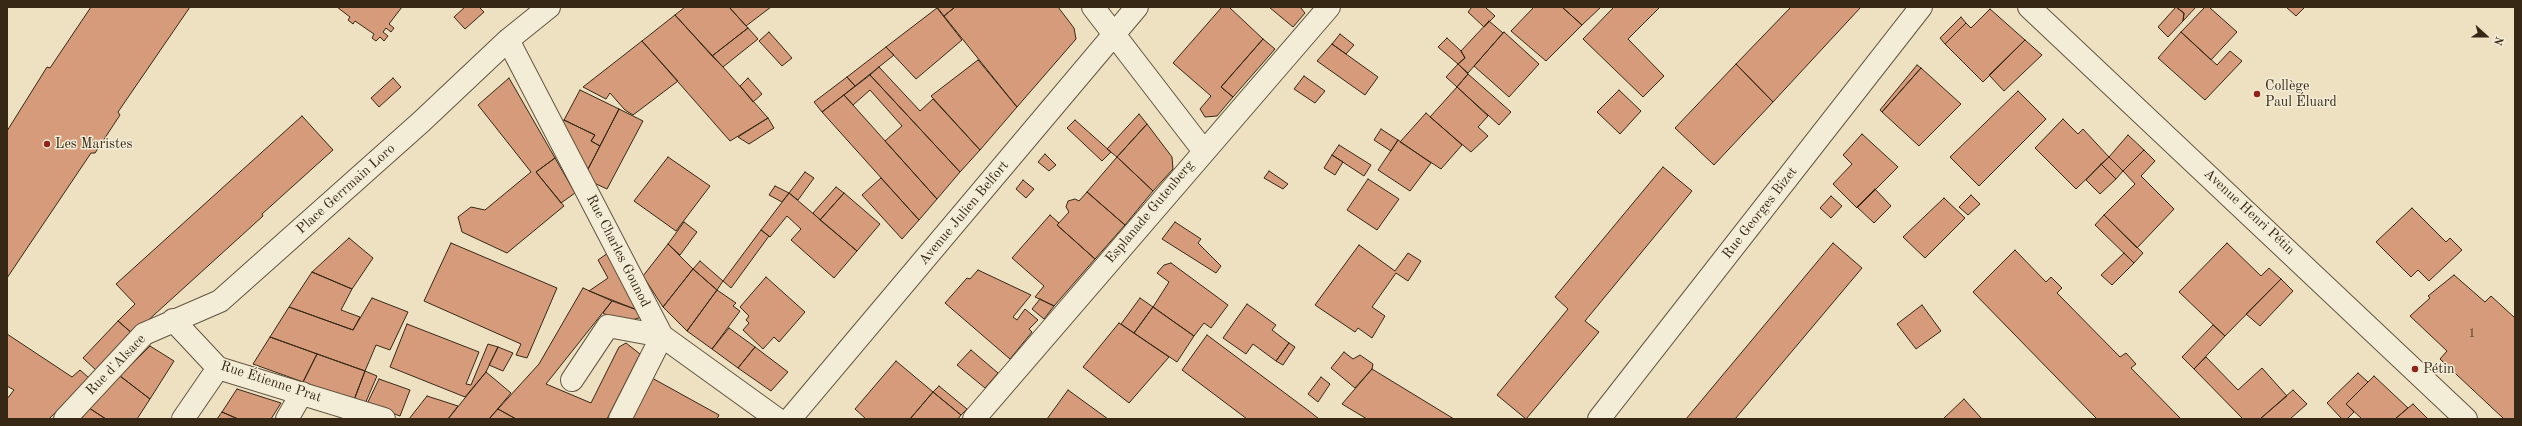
<!DOCTYPE html>
<meta charset="utf-8">
<style>
body{margin:0}
#map{position:relative;width:2522px;height:426px;overflow:hidden;background:#ede1c2;font-family:"Old Standard TT",serif}
canvas{display:block}
.frame{position:absolute;inset:0;border:8px solid #362815;pointer-events:none}
.north{position:absolute;left:2466px;top:16px;width:40px;height:40px;-webkit-text-stroke:3px #f3ecd7;paint-order:stroke;rotate:111deg;font-size:11px;font-weight:700;line-height:16px;text-align:center;color:#362815}
.north::after{content:'';display:block;margin:auto;width:14px;height:18px;background:#362815;clip-path:polygon(50% 0,100% 100%,50% 72%,0 100%)}
</style>
<div id="map">
<canvas width="2522" height="426"></canvas>
<div class="frame"></div>
<div class="north">N</div>
</div>
<script>
const ctx = document.querySelector('canvas').getContext('2d');
ctx.lineJoin = 'round';
function paint(path, color) { ctx.fillStyle = color; ctx.fill(path, 'evenodd'); }
const poly = rows => new Path2D(rows.map(r => 'M' + r).join(''));
function trace(path, color, width, dash) { ctx.strokeStyle = color; ctx.lineWidth = width; ctx.lineCap = dash ? 'butt' : 'round'; ctx.setLineDash(dash || []); ctx.stroke(path); }
function write(font, color, halo, rows, align = 'center') {
  ctx.font = font + ' "Old Standard TT",serif'; ctx.lineWidth = 3; ctx.setLineDash([]); ctx.textBaseline = 'middle'; ctx.strokeStyle = halo; ctx.fillStyle = color; for (const [text, x, y, turn = 0] of rows) {
    ctx.save(); ctx.translate(x, y); ctx.rotate((+turn || 0) * Math.PI / 180); ctx.textAlign = isNaN(turn) ? turn : align; if (halo) ctx.strokeText(text, 0, 0); ctx.fillText(text, 0, 0); ctx.restore();
  }
}
const building = poly([
 [91,7,190,7,118,112,120,115,95,153,91,153,7,278,7,131,47,67,50,68,91,7],
 [337,7,402,7,389,24,394,28,391,32,386,28,383,32,388,36,384,41,380,37,376,41,372,38,374,34,355,21,353,24,348,20,350,17,337,7],
 [465,7,479,7,484,12,465,29,454,17,465,7],
 [685,7,729,7,748,28,712,56,675,15,685,7],
 [729,7,771,7,746,26,729,7],
 [937,7,955,7,944,16,937,7],
 [955,7,1058,7,1074,28,1076,39,1017,107,944,16,955,7],
 [1222,7,1229,7,1263,39,1221,87,1233,97,1217,116,1205,117,1200,109,1211,96,1173,63,1222,7],
 [1269,7,1300,7,1305,13,1293,27,1269,7],
 [1472,7,1485,7,1495,16,1484,27,1468,12,1472,7],
 [1534,7,1562,7,1582,25,1546,61,1511,31,1534,7],
 [1562,7,1601,7,1582,25,1562,7],
 [1614,7,1660,7,1628,39,1664,76,1643,97,1583,39,1614,7],
 [1791,7,1861,7,1773,102,1736,64,1791,7],
 [2176,7,2196,7,2183,21,2184,13,2176,7],
 [2176,7,2184,13,2183,21,2168,37,2158,27,2176,7],
 [2205,7,2209,7,2237,32,2211,60,2181,32,2205,7],
 [2286,7,2305,7,2296,16,2286,7],
 [937,8,962,40,916,79,886,47,937,8],
 [1990,9,2025,40,1983,82,1945,44,1966,23,1971,28,1990,9],
 [675,15,723,67,768,118,730,141,642,41,675,15],
 [1961,17,1966,23,1945,44,1940,38,1961,17],
 [1489,21,1503,33,1468,73,1458,64,1465,58,1461,51,1489,21],
 [748,28,758,39,723,67,712,56,748,28],
 [769,32,792,58,782,66,759,41,769,32],
 [1504,32,1539,64,1509,97,1474,66,1504,32],
 [2181,32,2217,65,2230,51,2242,61,2205,100,2158,58,2181,32],
 [1340,34,1354,45,1346,54,1332,44,1340,34],
 [1447,38,1461,51,1465,58,1458,64,1438,47,1447,38],
 [1263,39,1275,49,1233,97,1221,87,1263,39],
 [2025,40,2042,55,2004,91,1989,75,2025,40],
 [642,41,678,81,633,115,625,110,610,93,606,99,583,87,642,41],
 [1332,44,1378,77,1365,95,1317,61,1332,44],
 [886,47,894,55,855,86,847,77,886,47],
 [978,60,1017,107,980,150,931,96,978,60],
 [1458,64,1468,74,1457,87,1446,77,1458,64],
 [1736,64,1773,102,1714,165,1675,128,1736,64],
 [1917,65,1921,68,1882,112,1880,110,1917,65],
 [879,67,920,111,933,99,980,150,960,172,870,75,879,67],
 [1921,68,1961,104,1919,146,1882,112,1921,68],
 [1468,74,1511,112,1499,125,1457,87,1468,74],
 [870,75,960,172,937,199,885,141,902,126,870,90,853,105,844,95,870,75],
 [1304,76,1325,91,1315,103,1294,89,1304,76],
 [847,77,855,86,822,112,814,102,847,77],
 [393,78,401,87,379,107,371,98,393,78],
 [509,78,555,158,536,172,564,206,507,253,462,232,458,217,471,207,485,210,531,172,478,105,509,78],
 [748,78,762,94,753,102,740,86,748,78],
 [1457,87,1488,116,1478,127,1488,136,1471,152,1430,117,1457,87],
 [580,90,619,109,600,146,591,141,595,135,564,120,580,90],
 [1619,90,1641,111,1620,134,1597,112,1619,90],
 [2018,91,2046,119,1979,186,1950,157,2018,91],
 [844,95,937,199,919,220,822,112,844,95],
 [619,109,643,121,607,189,594,183,587,171,619,109],
 [1426,113,1462,145,1441,169,1400,142,1426,113],
 [1139,114,1147,124,1117,157,1107,149,1139,114],
 [302,116,333,150,262,214,263,216,133,334,118,321,135,304,116,284,302,116],
 [768,118,774,128,749,144,738,137,768,118],
 [2063,119,2078,134,2083,129,2109,157,2076,189,2035,148,2063,119],
 [564,120,595,135,591,141,600,146,587,171,562,124,564,120],
 [1075,120,1111,152,1102,161,1067,128,1075,120],
 [1147,124,1172,157,1173,169,1153,191,1117,157,1147,124],
 [1381,129,1398,140,1391,151,1374,140,1381,129],
 [1862,134,1898,167,1857,208,1833,184,1852,164,1843,155,1862,134],
 [2128,135,2144,150,2123,171,2109,157,2128,135],
 [1398,140,1431,163,1410,191,1378,170,1398,140],
 [1339,145,1371,165,1364,176,1332,155,1339,145],
 [2144,150,2155,161,2141,176,2174,209,2137,248,2104,215,2135,184,2123,171,2144,150],
 [1045,154,1056,165,1049,171,1038,162,1045,154],
 [1332,155,1343,162,1335,175,1324,168,1332,155],
 [668,157,710,186,676,231,634,201,668,157],
 [1117,157,1153,191,1125,225,1087,192,1117,157],
 [2109,157,2123,171,2116,179,2101,164,2109,157],
 [555,158,575,193,561,203,536,172,555,158],
 [2101,164,2116,179,2100,194,2086,180,2101,164],
 [1663,167,1692,191,1585,321,1599,332,1526,419,1497,395,1568,309,1555,297,1663,167],
 [1269,171,1288,184,1283,189,1264,178,1269,171],
 [805,172,814,178,798,200,789,193,805,172],
 [881,178,919,220,902,239,862,195,881,178],
 [1368,179,1399,199,1377,230,1347,210,1368,179],
 [1023,180,1034,189,1026,198,1016,189,1023,180],
 [775,186,789,193,782,202,769,195,775,186],
 [836,187,844,193,820,220,813,213,836,187],
 [1875,189,1891,206,1874,223,1857,207,1875,189],
 [1087,192,1125,225,1095,259,1057,225,1069,212,1066,207,1068,201,1075,199,1079,201,1087,192],
 [789,193,857,251,834,278,791,240,801,229,787,216,770,237,761,230,789,193],
 [844,193,880,224,857,251,820,220,844,193],
 [1971,195,1980,204,1968,215,1959,207,1971,195],
 [1831,196,1842,206,1831,218,1820,208,1831,196],
 [1944,198,1965,218,1925,258,1903,237,1944,198],
 [2412,208,2446,242,2450,238,2462,250,2429,281,2418,270,2411,277,2376,242,2412,208],
 [1050,215,1059,223,1057,225,1095,259,1054,306,1035,297,1044,286,1012,258,1050,215],
 [2104,215,2143,253,2134,263,2095,225,2104,215],
 [684,222,697,232,680,255,668,244,684,222],
 [1175,222,1201,239,1198,243,1221,266,1216,273,1162,239,1175,222],
 [761,230,769,236,731,288,723,281,761,230],
 [349,238,373,258,352,289,312,272,349,238],
 [451,243,557,288,527,358,516,355,521,344,424,301,451,243],
 [1833,243,1862,268,1735,419,1686,419,1833,243],
 [2227,243,2261,276,2269,268,2281,279,2225,336,2179,292,2227,243],
 [668,244,693,269,663,307,643,276,668,244],
 [1359,245,1395,271,1408,253,1421,261,1408,281,1396,273,1372,307,1385,316,1372,338,1358,328,1355,332,1315,305,1359,245],
 [2015,250,2046,282,2051,277,2062,288,2057,293,2120,357,2126,353,2136,364,2131,368,2181,419,2097,419,1973,292,2015,250],
 [608,253,640,311,589,291,608,278,598,260,608,253],
 [2124,253,2134,263,2112,285,2101,275,2124,253],
 [700,261,723,281,717,290,693,269,700,261],
 [1171,263,1228,305,1211,328,1204,323,1194,336,1153,307,1169,282,1157,273,1164,265,1171,263],
 [693,269,717,290,687,331,663,307,693,269],
 [978,270,1031,295,1013,317,1017,320,1025,309,1038,320,1029,329,1032,332,1010,359,945,303,967,278,970,279,978,270],
 [312,272,352,289,341,310,360,317,353,330,289,307,312,272],
 [2454,275,2485,302,2491,296,2515,318,2515,419,2504,419,2440,359,2447,351,2410,316,2430,298,2428,296,2454,275],
 [766,277,805,312,779,342,774,337,763,349,743,330,749,323,746,320,749,316,740,307,766,277],
 [2281,279,2293,291,2260,326,2246,314,2281,279],
 [583,288,612,301,546,384,591,403,619,347,626,343,640,354,607,419,516,419,498,409,539,364,583,288],
 [717,290,736,303,733,306,740,311,712,349,687,331,717,290],
 [372,298,408,312,390,350,376,345,365,371,270,337,289,307,353,330,372,298],
 [1140,298,1153,307,1134,333,1121,324,1140,298],
 [1040,299,1054,306,1044,319,1032,309,1040,299],
 [612,301,640,311,642,317,622,323,603,313,612,301],
 [1247,304,1276,325,1272,330,1289,343,1276,361,1253,344,1246,354,1223,338,1247,304],
 [1922,305,1941,331,1916,349,1897,324,1922,305],
 [1153,307,1194,336,1177,362,1134,333,1153,307],
 [118,321,133,334,97,371,83,358,118,321],
 [1119,323,1169,357,1129,403,1083,367,1119,323],
 [407,324,479,352,466,384,471,385,488,344,498,347,486,372,465,397,390,367,407,324],
 [2213,325,2225,336,2194,369,2182,357,2213,325],
 [729,328,755,347,738,368,712,349,729,328],
 [7,334,72,377,80,370,89,378,49,419,7,419,7,399,14,390,7,386,7,334],
 [1207,335,1309,411,1319,419,1247,419,1182,370,1207,335],
 [270,337,317,354,303,382,253,364,270,337],
 [1289,343,1295,347,1283,365,1276,361,1289,343],
 [150,346,174,361,150,399,120,376,150,346],
 [498,347,513,353,503,371,489,365,498,347],
 [755,347,788,372,771,391,738,368,755,347],
 [971,350,998,373,985,388,957,365,971,350],
 [1344,352,1353,359,1360,355,1373,364,1372,369,1355,388,1331,368,1344,352],
 [317,354,365,371,354,400,303,382,317,354],
 [2206,357,2238,390,2262,368,2287,396,2260,419,2243,419,2194,369,2206,357],
 [896,361,933,392,910,419,866,419,855,409,896,361],
 [1372,369,1454,419,1367,419,1342,404,1372,369],
 [365,371,377,376,365,404,354,400,365,371],
 [486,372,511,393,489,419,448,419,486,372],
 [2358,373,2368,382,2346,404,2354,412,2347,419,2342,419,2327,403,2358,373],
 [120,376,150,399,137,419,106,419,89,408,120,376],
 [2374,376,2408,408,2395,419,2362,419,2346,404,2374,376],
 [1321,377,1330,384,1318,402,1308,394,1321,377],
 [652,378,719,415,717,419,632,419,652,378],
 [379,379,410,390,400,416,367,404,379,379],
 [939,386,967,409,961,415,933,392,939,386],
 [237,389,281,403,271,419,238,419,222,412,237,389],
 [1068,390,1108,419,1047,419,1068,390],
 [2293,390,2307,404,2290,419,2260,419,2293,390],
 [933,392,961,415,958,419,910,419,933,392],
 [427,396,458,406,448,419,409,419,427,396],
 [1964,399,1982,419,1943,419,1964,399],
 [2413,404,2428,419,2395,419,2408,408,2413,404],
 [89,408,106,419,81,419,89,408],
 [498,409,516,419,489,419,498,409],
 [222,412,238,419,217,419,222,412]
]);
const minor = poly([
 [1093,7,1203,150],
 [2029,7,2466,419],
 [508,40,662,336,777,419],
 [173,320,218,368,384,419],
 [572,380,608,326,662,336,620,419],
 [65,419,144,334,220,301,421,122,508,40,549,7],
 [183,419,218,368],
 [287,419,302,393],
 [790,419,1137,7],
 [974,419,1329,7],
 [1599,419,1921,7]
]);
const markers = [
 [2257,94,4,"#8f2418"],
 [47,144,4,"#8f2418"],
 [2415,369,4,"#8f2418"]
];
const numberNames = [
 ["1",2472,334]
];
const poiNames = [
 ["Collège",2265,86],
 ["Paul Éluard",2265,102],
 ["Les Maristes",55,144],
 ["Pétin",2423,369]
];
const streetNames = [
 ["Place Gerrmain Loro",346,189,-42],
 ["Esplanade Gutenberg",1150,212,-50],
 ["Avenue Henri Pétin",2249,212,43],
 ["Avenue Julien Belfort",964,213,-50],
 ["Rue Georges Bizet",1760,213,-52],
 ["Rue Charles Gounod",618,251,63],
 ["Rue d'Alsace",116,365,-46],
 ["Rue Étienne Prat",271,382,18]
];
paint(building, '#d69b7a');
trace(building, '#362815', 1);
trace(minor, '#645640', 24);
trace(minor, '#f3ecd7', 22);
for (const [x, y, r, color] of markers) { const dot = new Path2D(); dot.arc(x, y, r, 0, 2 * Math.PI); ctx.fillStyle = color; ctx.fill(dot); trace(dot, '#f3ecd7', 1.5); }
write('12px', '#5e452e', null, numberNames);
write('14px', '#362815', '#f3ecd7', poiNames, 'left');
write('14px', '#362815', '#f3ecd7', streetNames);
</script>
